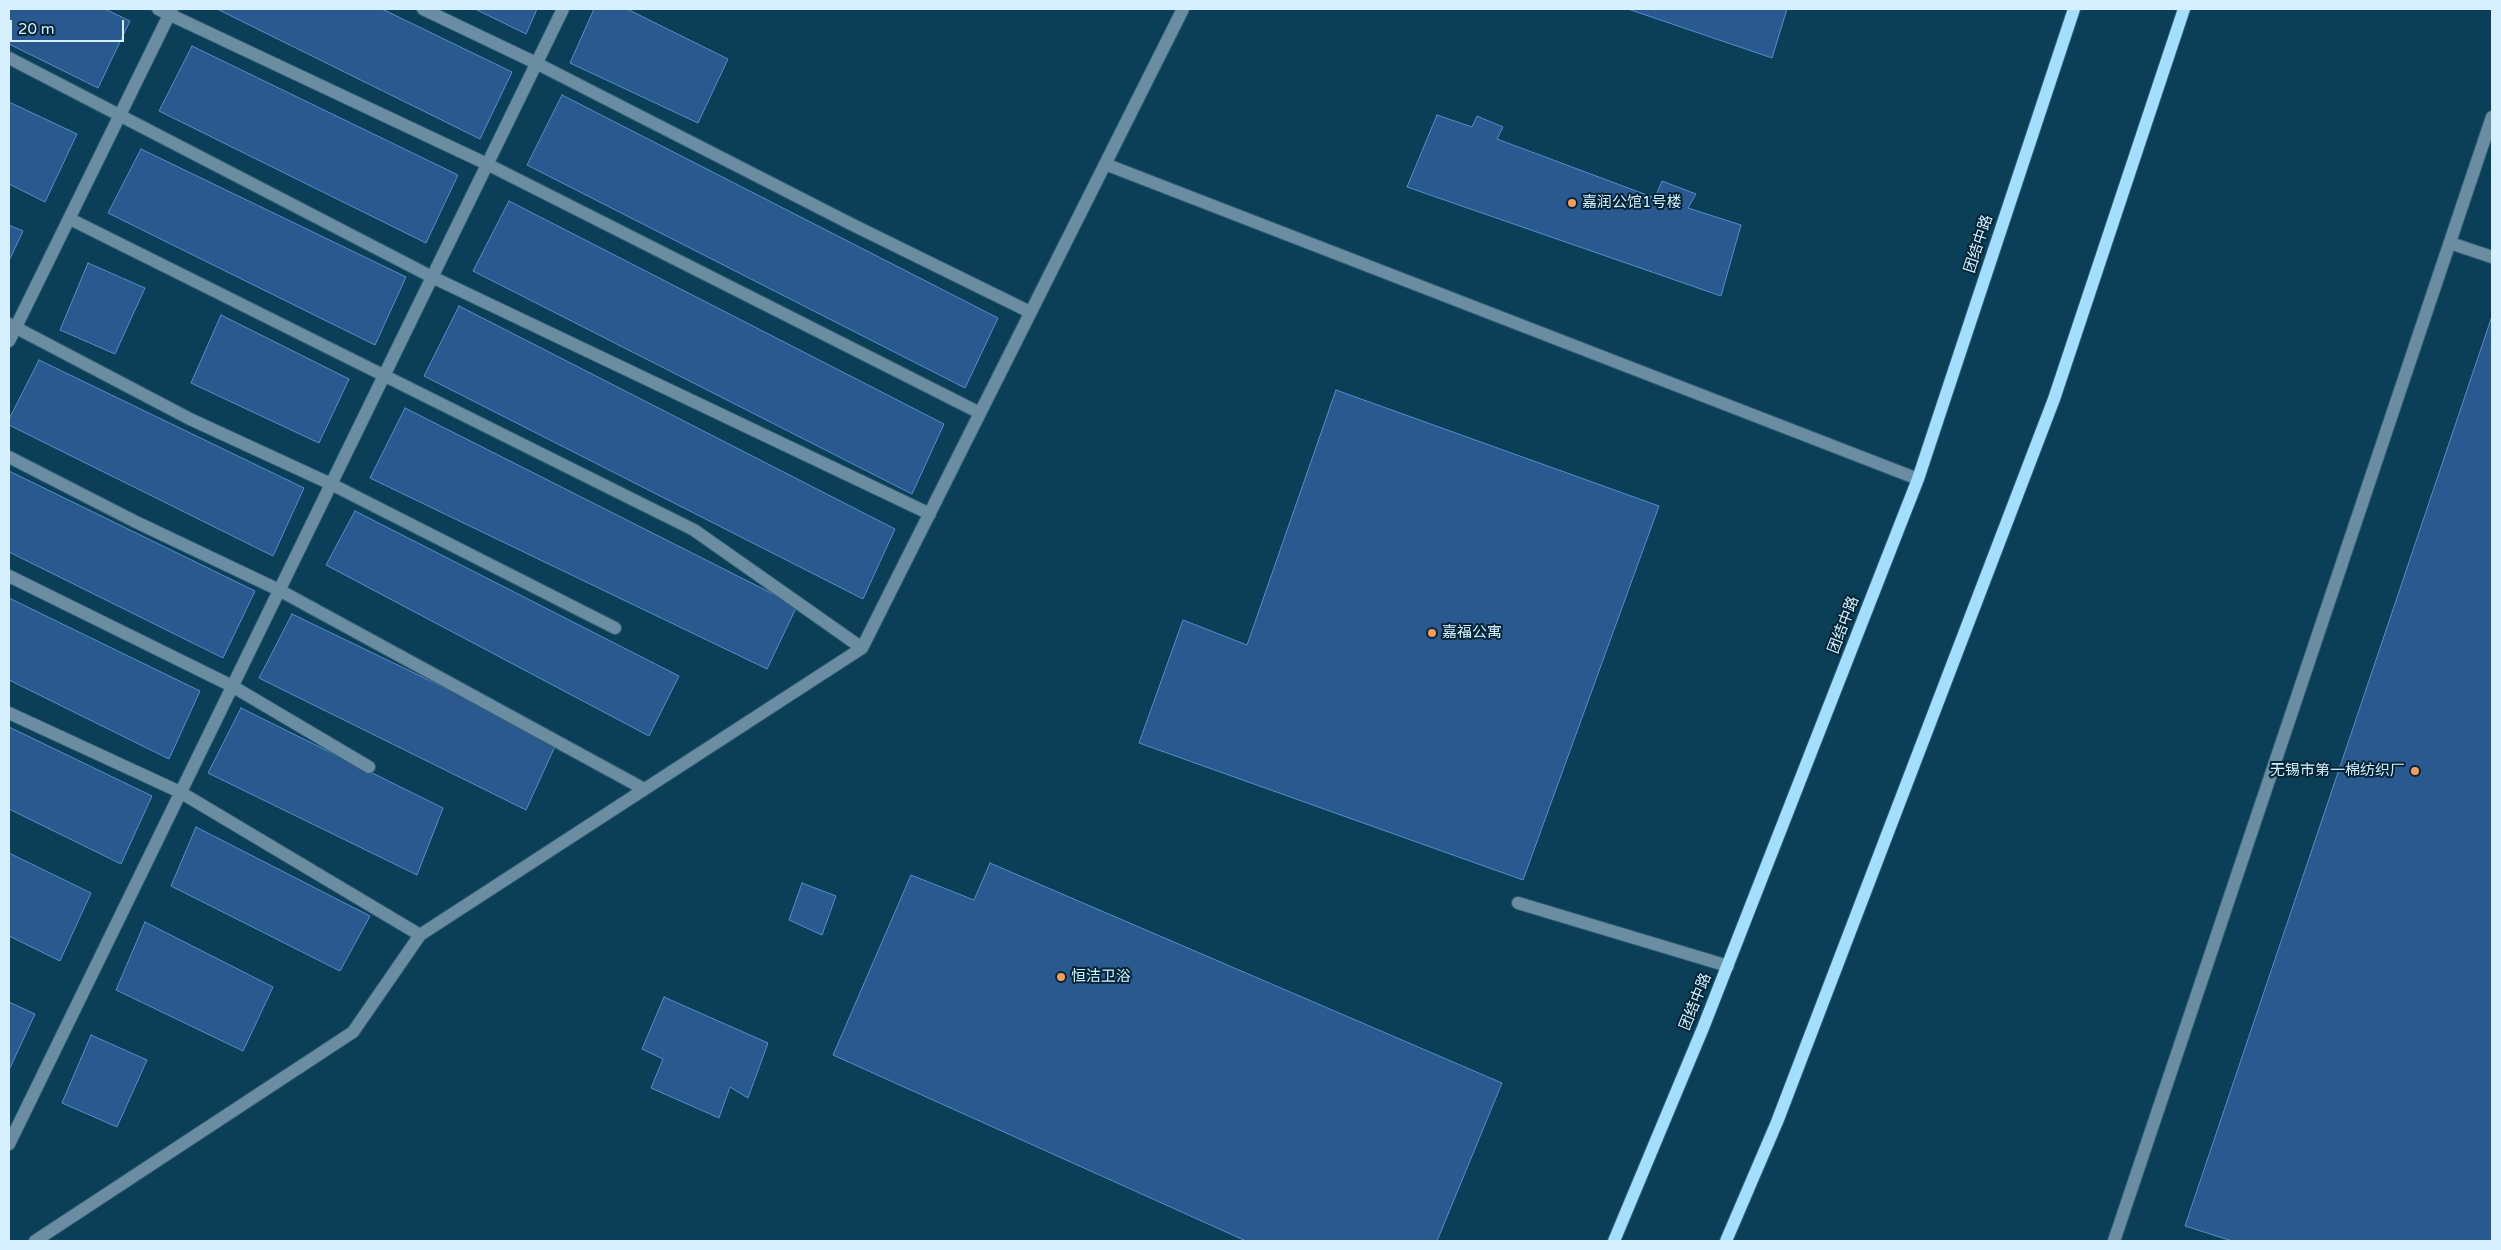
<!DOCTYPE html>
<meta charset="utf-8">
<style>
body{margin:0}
#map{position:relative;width:2501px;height:1250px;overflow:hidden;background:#0b3f57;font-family:"Varela Round",sans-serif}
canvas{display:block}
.frame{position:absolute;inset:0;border:10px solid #d7f0ff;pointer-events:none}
.scale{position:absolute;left:10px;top:20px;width:114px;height:22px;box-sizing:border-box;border:2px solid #d7f0ff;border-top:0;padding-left:6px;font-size:15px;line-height:18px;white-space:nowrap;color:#d7f0ff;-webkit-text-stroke:4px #002537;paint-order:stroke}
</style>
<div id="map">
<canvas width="2501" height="1250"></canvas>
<div class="frame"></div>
<div class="scale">20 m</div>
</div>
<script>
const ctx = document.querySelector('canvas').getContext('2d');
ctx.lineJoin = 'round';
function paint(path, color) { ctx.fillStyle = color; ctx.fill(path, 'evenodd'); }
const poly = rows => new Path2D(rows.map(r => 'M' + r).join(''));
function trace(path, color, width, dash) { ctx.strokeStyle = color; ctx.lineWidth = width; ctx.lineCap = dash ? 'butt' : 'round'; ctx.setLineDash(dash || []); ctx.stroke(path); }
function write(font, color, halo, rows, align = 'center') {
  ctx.font = font + ' "Varela Round","Noto Sans SC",sans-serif'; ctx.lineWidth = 4; ctx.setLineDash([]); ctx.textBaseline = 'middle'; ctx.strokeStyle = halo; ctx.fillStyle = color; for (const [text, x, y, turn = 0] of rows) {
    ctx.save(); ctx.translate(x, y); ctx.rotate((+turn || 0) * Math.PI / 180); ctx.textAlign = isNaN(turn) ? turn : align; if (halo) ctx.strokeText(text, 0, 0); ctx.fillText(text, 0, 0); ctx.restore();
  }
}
const building = poly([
 [9,9,105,9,130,21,98,88,9,44,9,9],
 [217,9,382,9,512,72,480,139,217,9],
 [475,9,537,9,526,34,475,9],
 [594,9,627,9,728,59,698,123,570,63,594,9],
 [1628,9,1787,9,1772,58,1628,9],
 [192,46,458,175,426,243,159,111,192,46],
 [562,95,998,318,965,388,527,165,562,95],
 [9,102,77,134,45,202,9,184,9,102],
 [1437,115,1472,127,1477,116,1503,127,1497,139,1655,198,1662,181,1696,194,1688,208,1741,225,1721,296,1407,187,1437,115],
 [141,149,406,277,375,345,108,213,141,149],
 [509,201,944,424,912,494,473,271,509,201],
 [9,225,23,231,9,261,9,225],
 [88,263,145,288,115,354,60,330,88,263],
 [459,306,895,529,863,599,424,376,459,306],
 [221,315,349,379,319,443,191,383,221,315],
 [2492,316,2492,1241,2232,1241,2185,1226,2492,316],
 [39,360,304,488,273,556,9,425,9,419,39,360],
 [1336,390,1659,506,1523,880,1139,743,1183,620,1247,645,1336,390],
 [405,408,797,606,767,669,370,478,405,408],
 [9,471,255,591,223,658,9,552,9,471],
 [355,511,679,676,649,736,326,565,355,511],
 [9,598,200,691,169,759,9,680,9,598],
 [292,614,557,742,526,810,259,678,292,614],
 [241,708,443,808,417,875,208,773,241,708],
 [9,727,152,796,121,864,9,809,9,727],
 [196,827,370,916,340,971,171,886,196,827],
 [9,853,91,893,60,961,9,936,9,853],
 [990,863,1502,1083,1437,1241,1246,1241,833,1055,911,875,974,900,990,863],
 [802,883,836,896,822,935,789,920,802,883],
 [145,922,273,987,243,1051,116,990,145,922],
 [664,997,768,1043,748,1098,730,1087,719,1118,651,1088,663,1059,642,1049,664,997],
 [9,1002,35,1014,9,1070,9,1002],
 [91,1035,147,1060,117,1127,62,1103,91,1035]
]);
const minor = poly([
 [158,9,487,164,980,413],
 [423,9,536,63,853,225,1030,312],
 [9,58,432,277,930,514],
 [1105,164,1918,479],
 [70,219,694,530,862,648],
 [2450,243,2492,257],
 [9,324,190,419,331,484,615,628],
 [9,341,172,9],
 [9,457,136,522,279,590,644,789],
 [9,576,232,686,369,767],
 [9,713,180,792,420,935],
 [1518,903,1728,966],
 [9,1144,563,9],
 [35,1241,353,1032,420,935,862,648,1183,9],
 [2114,1241,2492,117]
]);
const major = poly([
 [1614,1241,1703,1028,1918,479,2074,9],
 [1726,1241,1777,1122,2054,399,2184,9]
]);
const markers = [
 [1572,203,5,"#fe9c58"],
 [1432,633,5,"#fe9c58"],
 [2415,771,5,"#fe9c58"],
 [1061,977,5,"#fe9c58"]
];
const poiNames = [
 ["嘉润公馆1号楼",1582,203],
 ["嘉福公寓",1442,633],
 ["无锡市第一棉纺织厂",2405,771,"right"],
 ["恒洁卫浴",1071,977]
];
const streetNames = [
 ["团结中路",1979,244,-72],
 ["团结中路",1844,625,-69],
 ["团结中路",1696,1002,-68]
];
paint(building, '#2a5990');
trace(building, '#588dcb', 1);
trace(minor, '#305f75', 14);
trace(major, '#305f75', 14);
trace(minor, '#6a8da1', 12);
trace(major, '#a4deff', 12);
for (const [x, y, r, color] of markers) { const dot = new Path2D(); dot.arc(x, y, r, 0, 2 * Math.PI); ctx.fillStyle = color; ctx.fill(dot); trace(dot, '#002537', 2); }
write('15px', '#d7f0ff', '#002537', poiNames, 'left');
write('15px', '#d7f0ff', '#002537', streetNames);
</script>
